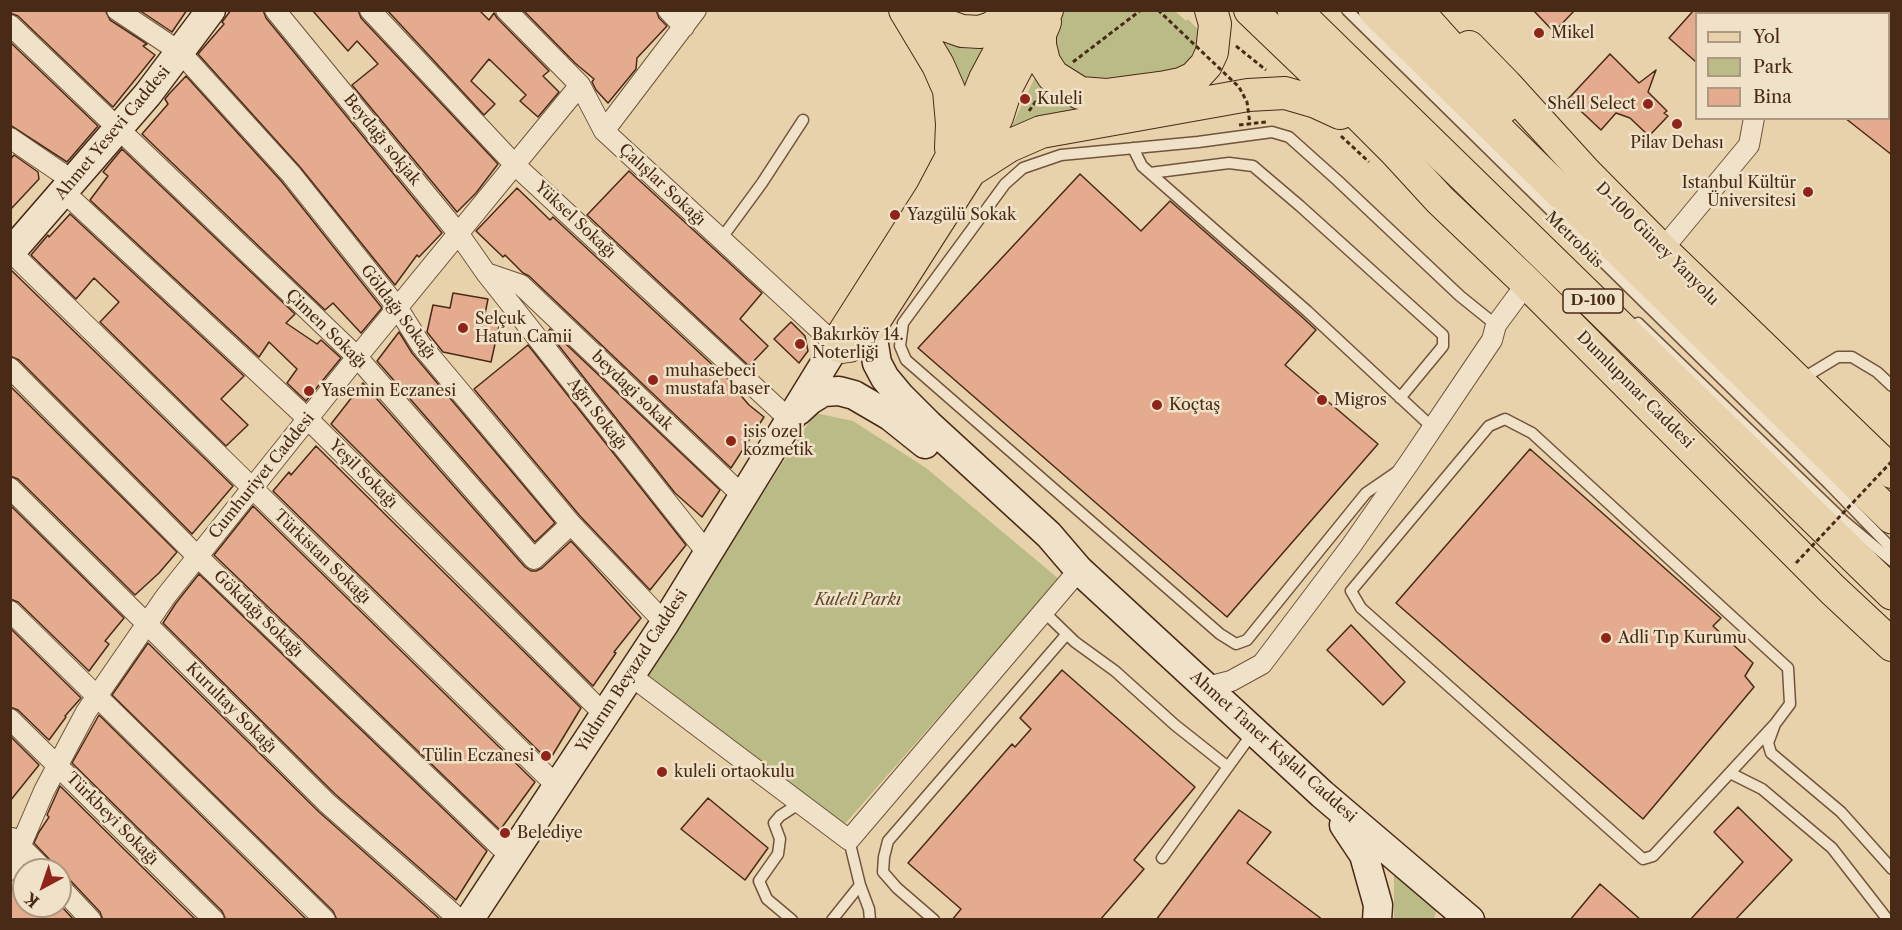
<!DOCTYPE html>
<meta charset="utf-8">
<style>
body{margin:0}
#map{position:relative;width:1902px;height:930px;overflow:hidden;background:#e8d2ab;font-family:"Libre Caslon Text",serif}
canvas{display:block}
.frame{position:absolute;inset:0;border:12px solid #492a16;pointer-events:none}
.legend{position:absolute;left:1695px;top:12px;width:195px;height:108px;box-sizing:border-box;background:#f0e2c8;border:2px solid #ad9881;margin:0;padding:8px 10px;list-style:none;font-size:18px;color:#492a16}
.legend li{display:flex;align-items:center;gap:12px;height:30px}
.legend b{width:30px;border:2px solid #ad9881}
.north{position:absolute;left:12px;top:858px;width:60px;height:60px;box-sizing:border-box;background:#f0e2c8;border:2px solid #ad9881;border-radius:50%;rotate:220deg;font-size:16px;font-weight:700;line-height:24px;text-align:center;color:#492a16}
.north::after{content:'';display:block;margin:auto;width:21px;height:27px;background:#8f2418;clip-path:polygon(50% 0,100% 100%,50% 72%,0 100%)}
</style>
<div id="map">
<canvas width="1902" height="930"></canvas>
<div class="frame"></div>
<ul class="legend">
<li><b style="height:8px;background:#e8d2ab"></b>Yol</li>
<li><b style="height:16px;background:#babb86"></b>Park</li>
<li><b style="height:16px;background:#e5ab8e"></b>Bina</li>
</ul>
<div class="north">K</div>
</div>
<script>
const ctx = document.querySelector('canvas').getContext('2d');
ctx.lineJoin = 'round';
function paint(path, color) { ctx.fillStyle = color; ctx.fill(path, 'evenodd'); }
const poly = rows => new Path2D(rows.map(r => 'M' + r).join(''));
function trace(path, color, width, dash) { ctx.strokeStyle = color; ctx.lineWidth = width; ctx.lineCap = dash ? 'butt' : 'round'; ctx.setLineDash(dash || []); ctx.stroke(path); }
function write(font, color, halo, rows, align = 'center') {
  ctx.font = font + ' "Libre Caslon Text",serif'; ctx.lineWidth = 5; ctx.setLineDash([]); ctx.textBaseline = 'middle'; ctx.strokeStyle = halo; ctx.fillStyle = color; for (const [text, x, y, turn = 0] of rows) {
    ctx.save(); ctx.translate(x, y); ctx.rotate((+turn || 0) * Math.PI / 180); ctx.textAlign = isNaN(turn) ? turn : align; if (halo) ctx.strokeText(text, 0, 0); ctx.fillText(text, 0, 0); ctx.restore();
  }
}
const green = poly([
 [1060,11,1175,11,1186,21,1188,19,1203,35,1201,45,1183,69,1088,84,1059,60,1054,35],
 [931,35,968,49,983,46,963,91],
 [1034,79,1077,111,1009,132],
 [815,413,853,421,926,468,1059,579,844,825,645,676],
 [1394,865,1438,904,1434,919,1394,919]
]);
const building = poly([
 [10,10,105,10,110,20,147,44,143,46,155,55,113,107,18,16,10,13,10,10],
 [139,10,187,10,172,32,139,10],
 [231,10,263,10,266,18,442,233,419,257,417,255,395,285,300,167,198,54,224,24,222,22,231,10],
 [312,10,358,10,361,18,498,164,476,193,457,212,352,85,378,64,357,41,348,51,312,10],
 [387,10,479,10,489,20,494,13,497,18,549,71,543,76,559,92,538,117,520,101,526,95,489,59,471,81,495,104,484,115,387,10],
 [523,10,656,10,659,18,667,26,637,58,636,69,608,103,596,90,592,82,594,79,575,63,523,10],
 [1533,10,1575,10,1554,32,1533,10],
 [1694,10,1696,10,1696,62,1669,38,1694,10],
 [10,42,98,126,67,162,10,125,10,42],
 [1610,54,1639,83,1656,70,1648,92,1667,111,1664,113,1668,116,1649,136,1630,118,1616,113,1601,130,1568,99,1610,54],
 [186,76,282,182,382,308,361,333,333,303,325,310,142,134,168,104,165,99,169,94,186,76],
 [1845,118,1892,118,1892,155,1845,118],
 [122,149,295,314,286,323,317,344,321,340,341,358,306,401,287,383,297,369,269,342,259,357,90,200,108,176,103,172,122,149],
 [14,155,38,172,39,179,10,210,10,160,14,155],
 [629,171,762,293,740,319,768,346,749,366,587,215,629,171],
 [1080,174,1141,231,1170,201,1302,317,1316,330,1285,365,1378,444,1227,617,918,348,1080,174],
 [517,188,550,220,553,217,732,383,731,384,749,405,764,417,731,468,529,276,523,273,505,255,503,257,476,231,517,188],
 [70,214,244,376,221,399,248,425,226,446,100,322,119,302,94,278,76,299,31,255,48,235,49,237,70,214],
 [10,269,233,486,192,534,19,360,10,356,10,269],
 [453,293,488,299,485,314,501,317,491,362,443,352,427,332,433,305,450,308,453,293],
 [791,322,805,336,808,351,799,363,774,339,791,322],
 [550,329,720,490,702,517,675,493,548,332,550,329],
 [399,332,412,353,555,523,535,542,377,361,399,332],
 [528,345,686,545,650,590,580,516,474,389,528,345],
 [363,383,525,567,531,571,536,571,542,568,571,541,641,618,614,652,616,653,593,686,331,424,363,383],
 [10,386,177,552,159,573,135,595,18,479,10,476,10,386],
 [316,446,581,708,549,761,273,491,289,472,291,475,316,446],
 [1530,449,1721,618,1713,626,1753,663,1745,676,1754,687,1643,819,1396,603,1530,449],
 [10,505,124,618,105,641,109,644,89,671,18,602,10,599,10,505],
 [253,506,535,782,500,830,214,555,253,506],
 [199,574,487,851,456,900,335,794,163,623,176,603,199,574],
 [1351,625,1405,682,1383,705,1327,650,1351,625],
 [10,628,81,698,65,716,66,717,49,740,18,710,10,707,10,628],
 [148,643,319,812,441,920,337,920,333,911,112,695,148,643],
 [1062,670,1195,787,1134,860,1144,869,1100,920,952,920,961,909,908,863,1012,744,1015,747,1031,729,1020,718,1062,670],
 [99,715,307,920,226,920,222,911,72,763,99,715],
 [10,736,39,765,10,801,10,736],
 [60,786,196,920,103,920,100,912,69,879,60,875,60,870,56,870,52,862,34,843,39,832,49,817,47,815,60,786],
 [708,798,768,848,745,880,681,829,708,798],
 [1738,807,1792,860,1735,920,1690,920,1743,862,1714,832,1738,807],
 [1239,810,1271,832,1247,863,1323,920,1156,920,1239,810],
 [24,868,24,906,61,906,74,920,10,920,10,894,24,868],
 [1600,884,1641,920,1570,920,1600,884]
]);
const path = poly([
 [1236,46,1266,70],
 [1073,62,1141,10],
 [1029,111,1041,94],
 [1341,136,1369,162]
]);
const lane = poly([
 [1347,10,1829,484,1892,549],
 [1133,148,1142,166,1307,311,1433,428],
 [1150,173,1229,163,1253,166,1300,206,1443,335,1443,346,1400,398],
 [721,239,762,183,803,120],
 [1638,323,1844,521,1892,561],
 [1800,380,1838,357,1852,357,1877,372,1892,386],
 [1398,471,1366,493,1247,640,1236,644,1220,634,906,360,900,346,903,323,1005,184,1023,168,1061,155,1198,142,1272,132,1289,137,1337,180,1460,296,1496,325],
 [1044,612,1075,642,1115,671,1175,725,1228,767],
 [1775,724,1653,856,1643,859,1361,608,1351,591,1489,426,1505,419,1532,433,1788,668,1790,704,1775,724,1768,743,1771,753,1841,812,1892,869],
 [1730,773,1762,789,1832,848,1888,920],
 [849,840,860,885,869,909,870,920],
 [1162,858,1254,731],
 [792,920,767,899,759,881,778,854,780,839,774,823,780,816,800,803],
 [832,920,860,885],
 [934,920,897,888,883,872,884,857,888,841,1066,635]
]);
const street = poly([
 [117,10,180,52,291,174,397,307,421,345,571,524,665,623],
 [275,10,458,233,486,273,708,554],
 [370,10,515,165,789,419],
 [506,10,580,85,604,131,836,345],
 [668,10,684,27],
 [1810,14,1813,10],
 [10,25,357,357,534,559,571,524],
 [604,131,696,10],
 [10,138,73,181],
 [64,192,308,419,604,714],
 [1662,250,1749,145,1754,118],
 [11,252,557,786],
 [486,273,521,285,744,497],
 [10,368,197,556,510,856],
 [10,488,327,803,460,920],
 [10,611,325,920],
 [630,675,849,840,1079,570],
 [1207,687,1231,681,1262,664,1351,546,1409,463,1492,340,1496,325,1527,283],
 [10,719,214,920],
 [12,838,44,870],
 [10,870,44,791,86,712,166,596,357,357,580,85],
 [60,887,91,920]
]);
const secondary = poly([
 [10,253,148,94,211,10],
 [871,326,877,363,885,378,900,396,928,424,1049,535,1079,570,1322,794,1470,920],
 [798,411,810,400,823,392,839,391,854,395,890,416,925,444],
 [1344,825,1364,855,1378,905,1377,920],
 [469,920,665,623,836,345]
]);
const primary = poly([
 [905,10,938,65,949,90,952,124,951,148],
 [929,10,945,25,962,31,980,32,991,28,1011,16,1015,10],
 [1022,10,985,79,961,139,932,194,836,345,841,347,849,346,858,339,871,326,970,171,997,117,1007,86,1047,10],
 [1250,10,1348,104,1395,151,1440,200,1527,283,1833,590,1892,645],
 [1045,22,1040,34,1040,45,1044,62,1053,76,1080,93,1106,95,1166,87,1181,84,1194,78,1206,65,1212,52,1215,24,1211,10],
 [1469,47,1506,85,1585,172,1662,250,1892,472],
 [970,171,1009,146,1041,132,1248,95,1285,93,1316,102,1340,113]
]);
const highway = poly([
 [1294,10,1892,593],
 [1375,10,1892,517],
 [1416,10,1503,107]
]);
const pathBridge = poly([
 [1158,10,1239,87,1247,102,1250,124],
 [1239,125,1266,122],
 [1796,563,1892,461]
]);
const markers = [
 [1539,33,6,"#8f2418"],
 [1025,99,6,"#8f2418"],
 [1648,104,6,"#8f2418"],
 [1677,124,6,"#8f2418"],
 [1808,192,6,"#8f2418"],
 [895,215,6,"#8f2418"],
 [463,328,6,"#8f2418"],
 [800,344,6,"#8f2418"],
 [653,380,6,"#8f2418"],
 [309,391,6,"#8f2418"],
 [1322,400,6,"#8f2418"],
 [1157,405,6,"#8f2418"],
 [731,441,6,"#8f2418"],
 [1606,638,6,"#8f2418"],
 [546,756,6,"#8f2418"],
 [662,772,6,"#8f2418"],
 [505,833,6,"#8f2418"]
];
const shields = [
 [1593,301,60]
];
const shieldNames = [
 ["D-100",1593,301]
];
const poiNames = [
 ["Mikel",1551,33],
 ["Kuleli",1037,99],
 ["Shell Select",1636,104,"right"],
 ["Pilav Dehası",1677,143,"center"],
 ["Istanbul Kültür",1796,183,"right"],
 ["Üniversitesi",1796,201,"right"],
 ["Yazgülü Sokak",907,215],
 ["Selçuk",475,319],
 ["Hatun Camii",475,337],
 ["Bakırköy 14.",812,335],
 ["Noterliği",812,353],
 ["muhasebeci",665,371],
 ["mustafa baser",665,389],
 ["Yasemin Eczanesi",321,391],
 ["Migros",1334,400],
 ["Koçtaş",1169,405],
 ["isis ozel",743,432],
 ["kozmetik",743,450],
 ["Adli Tıp Kurumu",1618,638],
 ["Tülin Eczanesi",534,756,"right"],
 ["kuleli ortaokulu",674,772],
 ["Belediye",517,833]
];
const streetNames = [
 ["Ahmet Yesevi Caddesi",113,133,-50],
 ["Beydağı sokjak",382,140,51],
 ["Çalışlar Sokağı",662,185,43],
 ["Yüksel Sokağı",575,220,43],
 ["Metrobüs",1574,240,44],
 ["D-100 Güney Yanyolu",1657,244,45],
 ["Göldağı Sokağı",398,312,53],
 ["Çimen Sokağı",326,329,44],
 ["Dumlupınar Caddesi",1635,390,45],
 ["beydagi sokak",632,391,44],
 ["Ağrı Sokağı",597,414,52],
 ["Yeşil Sokağı",363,474,45],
 ["Cumhuriyet Caddesi",262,476,-51],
 ["Türkistan Sokağı",322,557,44],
 ["Gökdağı Sokağı",258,614,44],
 ["Yıldırım Beyazıd Caddesi",632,671,-57],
 ["Kurultay Sokağı",231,708,45],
 ["Ahmet Taner Kışlalı Caddesi",1273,747,42],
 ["Türkbeyi Sokağı",112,819,45]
];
const parkNames = [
 ["Kuleli Parkı",858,600]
];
paint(green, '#babb86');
paint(building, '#e5ab8e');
trace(building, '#492a16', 1.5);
trace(lane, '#71543b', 13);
trace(street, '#71543b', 22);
trace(secondary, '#492a16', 31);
trace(primary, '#492a16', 34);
trace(highway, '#492a16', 35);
trace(path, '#492a16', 3, [4.5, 3]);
trace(lane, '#f0e2c8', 10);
trace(street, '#f0e2c8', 20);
trace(secondary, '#f0e2c8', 28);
trace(primary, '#e8d2ab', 32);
trace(highway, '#e8d2ab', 33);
trace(pathBridge, '#492a16', 3, [4.5, 3]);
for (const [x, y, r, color] of markers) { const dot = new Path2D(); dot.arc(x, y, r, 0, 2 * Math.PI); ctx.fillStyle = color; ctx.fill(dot); trace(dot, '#f0e2c8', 2); }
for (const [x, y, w] of shields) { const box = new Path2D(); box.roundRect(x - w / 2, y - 12, w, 24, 4.5); ctx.fillStyle = '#f0e2c8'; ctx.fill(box); trace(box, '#492a16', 1.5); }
write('bold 15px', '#492a16', null, shieldNames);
write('16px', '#492a16', '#f0e2c8', poiNames, 'left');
write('16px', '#492a16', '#f0e2c8', streetNames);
write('italic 16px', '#60472c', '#f0e2c8', parkNames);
</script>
